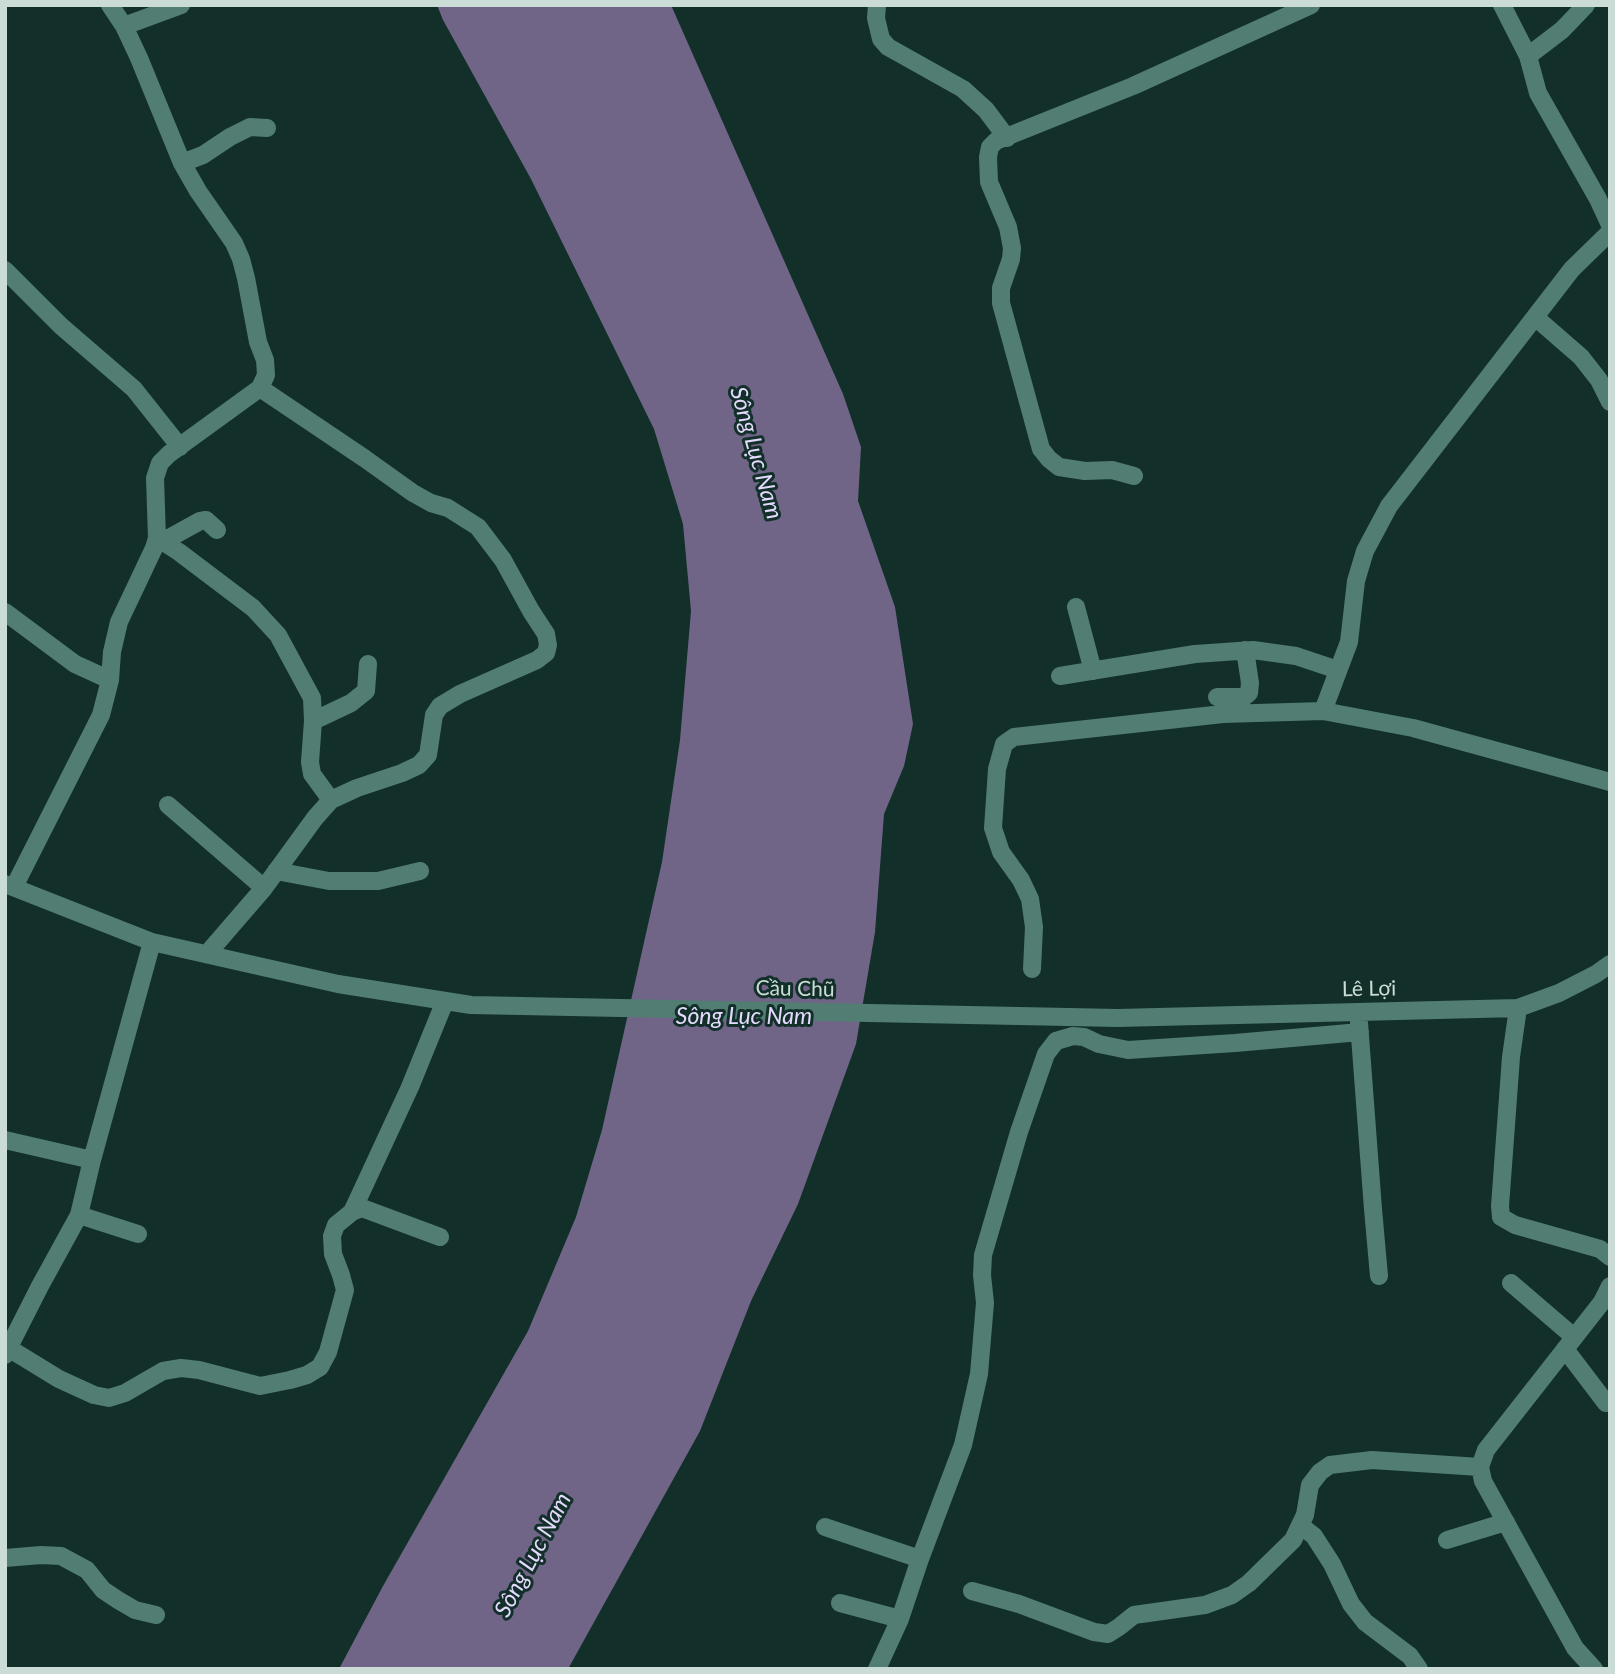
<!DOCTYPE html>
<meta charset="utf-8">
<style>
body{margin:0}
#map{position:relative;width:1615px;height:1674px;overflow:hidden;background:#123029;font-family:Lato,sans-serif}
canvas{display:block}
.frame{position:absolute;inset:0;border:7px solid #cbdcd7;pointer-events:none}
</style>
<div id="map">
<canvas width="1615" height="1674"></canvas>
<div class="frame"></div>
</div>
<script>
const ctx = document.querySelector('canvas').getContext('2d');
ctx.lineJoin = 'round';
function paint(path, color) { ctx.fillStyle = color; ctx.fill(path, 'evenodd'); }
const poly = rows => new Path2D(rows.map(r => 'M' + r).join(''));
function trace(path, color, width, dash) { ctx.strokeStyle = color; ctx.lineWidth = width; ctx.lineCap = dash ? 'butt' : 'round'; ctx.setLineDash(dash || []); ctx.stroke(path); }
function write(font, color, halo, rows, align = 'center') {
  ctx.font = font + ' Lato,sans-serif'; ctx.lineWidth = 6; ctx.setLineDash([]); ctx.textBaseline = 'middle'; ctx.strokeStyle = halo; ctx.fillStyle = color; for (const [text, x, y, turn = 0] of rows) {
    ctx.save(); ctx.translate(x, y); ctx.rotate((+turn || 0) * Math.PI / 180); ctx.textAlign = isNaN(turn) ? turn : align; if (halo) ctx.strokeText(text, 0, 0); ctx.fillText(text, 0, 0); ctx.restore();
  }
}
const water = poly([
 [437,5,671,5,843,394,861,447,858,501,895,607,913,724,904,766,884,814,875,932,856,1044,798,1204,751,1301,700,1431,568,1669,339,1669,383,1586,528,1331,576,1217,602,1130,662,862,680,740,691,611,683,524,654,429,531,179,443,20]
]);
const minor = poly([
 [877,5,876,18,881,39,888,47,963,89,986,110,1007,138],
 [1502,5,1528,56,1538,93,1598,199,1610,225],
 [124,26,181,5],
 [1528,56,1562,30,1586,5],
 [182,163,203,155,230,137,250,127,267,128],
 [5,270,61,326,134,389,180,447],
 [1535,317,1581,357,1599,380,1610,402],
 [1134,476,1112,470,1085,471,1059,467,1049,459,1041,449,1001,303,1001,288,1011,259,1012,248,1008,227,989,182,988,157,990,147,996,141,1133,86,1311,5],
 [157,538,179,552,253,608,278,635,312,698,313,721,310,762,312,774,331,800],
 [162,542,200,521,206,520,217,530],
 [1076,607,1093,671],
 [5,612,75,664,110,680],
 [1060,676,1195,654,1253,650,1296,656,1338,670],
 [1217,697,1244,697,1249,693,1250,683,1245,650],
 [1323,711,1349,642,1356,581,1365,551,1389,506,1572,269,1610,232],
 [313,721,351,703,366,691,368,664],
 [168,805,264,888],
 [276,871,329,881,378,881,420,871],
 [5,884,152,942,338,984,471,1005,1118,1018,1518,1008,1559,993,1596,974,1610,964],
 [14,887,101,715,110,680,112,652,119,622,154,548,157,538,155,478,160,463,169,454,260,388,266,375,265,360,258,342,246,278,241,259,234,243,198,191,182,163,139,58,124,26,110,5],
 [207,954,264,888,315,818,331,800,357,788,402,773,419,765,428,755,434,715,440,706,460,694,537,660,546,653,548,645,546,634,531,611,503,560,478,527,448,508,431,503,413,493,364,458,260,388],
 [1032,969,1034,927,1030,899,1021,880,1001,852,993,828,997,769,1004,744,1014,737,1223,714,1323,711,1413,728,1610,782],
 [1518,1008,1511,1057,1500,1206,1501,1217,1515,1225,1600,1249,1610,1257],
 [1359,1023,1373,1209,1379,1276],
 [5,1140,92,1160],
 [352,1212,410,1087,445,1001],
 [79,1215,138,1234],
 [1511,1283,1574,1337],
 [10,1349,59,1379,94,1395,109,1398,125,1393,163,1371,181,1368,199,1370,260,1386,290,1380,307,1375,320,1367,328,1352,345,1290,341,1275,333,1254,332,1236,336,1225,352,1212,362,1208,440,1237],
 [1565,1349,1606,1403],
 [5,1355,40,1286,79,1215,92,1160,152,942],
 [1300,1525,1314,1536,1332,1564,1351,1604,1365,1622,1410,1656,1419,1669],
 [825,1527,920,1559],
 [1447,1540,1506,1522],
 [5,1558,41,1555,61,1556,87,1570,103,1590,118,1600,135,1610,156,1615],
 [972,1591,1019,1604,1094,1632,1108,1634,1119,1627,1134,1615,1205,1605,1232,1595,1249,1583,1293,1540,1305,1515,1310,1485,1320,1472,1330,1465,1372,1460,1480,1467],
 [840,1603,900,1619],
 [877,1669,900,1619,920,1559,963,1445,979,1374,985,1303,982,1275,983,1255,1019,1132,1046,1054,1056,1041,1073,1036,1084,1037,1099,1044,1128,1050,1235,1043,1360,1032],
 [1594,1669,1575,1648,1483,1481,1480,1467,1486,1450,1602,1302,1610,1286]
]);
const streetNames = [
 ["Cầu Chũ",795,989,1],
 ["Lê Lợi",1369,989,-1]
];
const waterNames = [
 ["Sông Lục Nam",756,453,74],
 ["Sông Lục Nam",744,1017],
 ["Sông Lục Nam",533,1555,-62]
];
paint(water, '#706587');
trace(minor, '#527d73', 18);
write('21px', '#cbdcd7', '#123029', streetNames);
write('italic 23px', '#e5dafe', '#123029', waterNames);
</script>
